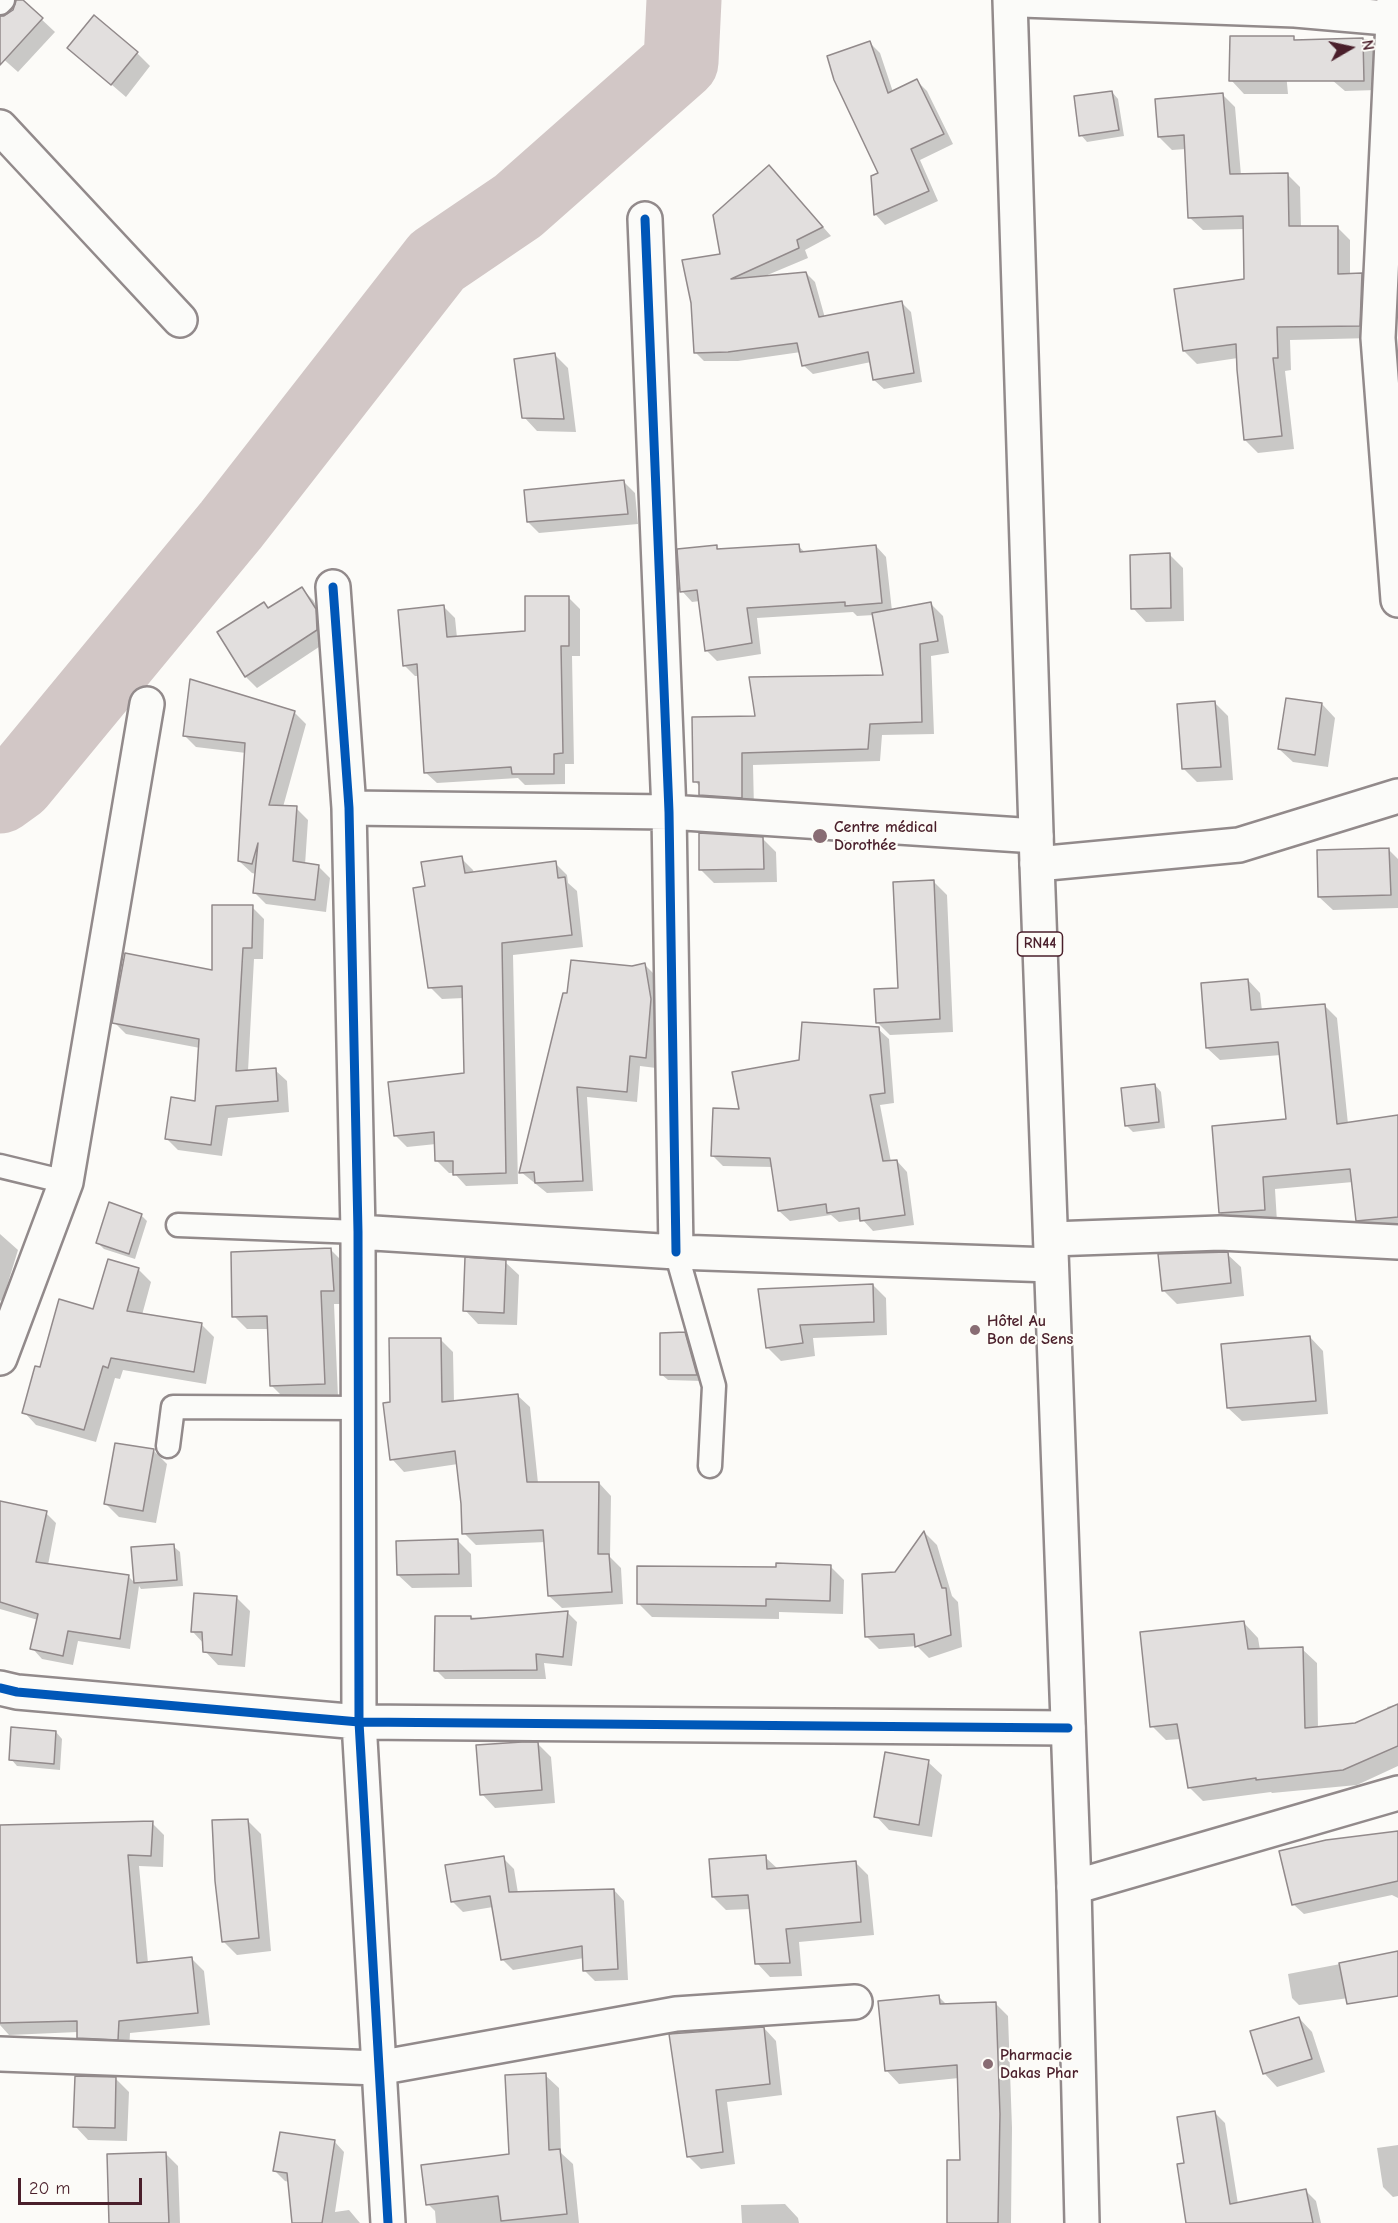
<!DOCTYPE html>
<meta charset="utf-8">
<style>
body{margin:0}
#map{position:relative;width:1398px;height:2223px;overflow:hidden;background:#fcfbf8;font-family:"Comic Neue",sans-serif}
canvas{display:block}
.north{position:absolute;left:1320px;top:18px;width:60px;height:60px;-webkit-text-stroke:4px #fdfcf7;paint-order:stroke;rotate:81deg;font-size:16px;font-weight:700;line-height:24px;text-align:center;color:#4a1f2b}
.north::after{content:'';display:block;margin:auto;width:21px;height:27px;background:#4a1f2b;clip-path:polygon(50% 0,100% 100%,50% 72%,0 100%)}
.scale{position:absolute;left:18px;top:2178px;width:124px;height:27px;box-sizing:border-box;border:3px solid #4a1f2b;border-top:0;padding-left:8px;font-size:18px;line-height:21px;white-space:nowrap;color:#4a1f2b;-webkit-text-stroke:4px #fdfcf7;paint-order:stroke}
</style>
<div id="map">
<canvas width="1398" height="2223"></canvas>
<div class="north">N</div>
<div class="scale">20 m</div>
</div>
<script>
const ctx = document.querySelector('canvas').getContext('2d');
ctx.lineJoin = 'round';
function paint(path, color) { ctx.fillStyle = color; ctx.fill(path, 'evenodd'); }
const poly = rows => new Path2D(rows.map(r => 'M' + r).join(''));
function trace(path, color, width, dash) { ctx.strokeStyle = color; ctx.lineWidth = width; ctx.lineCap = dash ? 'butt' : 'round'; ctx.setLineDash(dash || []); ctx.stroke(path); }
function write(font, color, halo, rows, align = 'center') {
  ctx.font = font + ' "Comic Neue",sans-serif'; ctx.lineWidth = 4.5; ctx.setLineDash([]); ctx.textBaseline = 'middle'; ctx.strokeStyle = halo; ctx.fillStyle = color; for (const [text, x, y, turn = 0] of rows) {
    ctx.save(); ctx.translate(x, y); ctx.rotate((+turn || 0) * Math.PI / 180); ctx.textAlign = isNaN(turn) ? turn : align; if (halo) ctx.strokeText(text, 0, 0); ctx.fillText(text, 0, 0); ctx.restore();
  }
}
const shadow = poly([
 [17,0,21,0,55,32,18,72,0,56,0,17,3,18,14,11],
 [1373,39,1379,45,1377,90,1345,91,1332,80,1331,40],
 [870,43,880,53,893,92,917,81,927,91,953,144,920,160,938,201,885,225,876,215,873,177,880,173],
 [69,48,137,53,150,66,126,97],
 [1284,51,1288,94,1244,94,1231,80],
 [1112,92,1118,99,1124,136,1087,142,1081,135],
 [1222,94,1235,107,1241,175,1287,174,1300,187,1301,227,1337,227,1350,240,1350,275,1362,275,1375,288,1372,338,1290,340,1291,370,1285,371,1294,449,1258,453,1245,440,1238,358,1197,364,1184,351,1246,281,1245,229,1203,230,1189,217,1186,149,1172,150,1159,137],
 [778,176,831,236,805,250,808,258,765,276,806,273,815,282,825,318,902,303,911,312,922,382,884,389,874,380,871,362,813,374,803,365,801,352,738,361,704,361,695,352,722,255],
 [555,355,568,368,576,432,537,431,524,417],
 [624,482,635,493,638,524,539,533,528,522],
 [798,546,806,553,876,546,886,557,892,611,931,604,943,616,949,653,931,656,934,734,882,735,880,761,753,765,754,809,713,807,700,795,700,787,695,781,757,717,885,677,874,615,857,616,853,612,757,618,761,654,717,661,706,650,700,601,692,602,682,591,716,547,719,550],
 [1170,555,1183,568,1184,621,1146,622,1133,608],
 [302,589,313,600,326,622,328,641,257,688,246,677,219,632,264,604,269,609],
 [569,598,580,609,580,656,572,656,574,764,565,764,565,784,525,785,518,778,437,783,425,772,420,676,415,676,404,665,444,607,455,618,457,638,526,633],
 [1215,703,1228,716,1233,780,1197,782,1184,769],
 [1322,704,1335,718,1328,767,1293,762,1279,749],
 [294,712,306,724,283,807,296,808,308,820,305,865,318,866,330,878,326,912,266,904,254,892,256,874,252,873,239,861,246,753,196,747,184,735],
 [762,838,776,852,777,882,714,883,701,870],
 [1389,850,1398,859,1398,908,1333,910,1319,897],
 [461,858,473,870,474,873,555,863,567,875,568,883,577,891,583,947,513,955,518,1184,466,1186,454,1173,449,1173,437,1161,436,1144,407,1147,395,1135,465,1074,464,998,442,999,430,987,427,887],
 [933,881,947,895,953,1032,890,1035,877,1022,899,989],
 [252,907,264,919,263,959,254,959,248,1071,275,1070,287,1081,289,1112,228,1118,222,1156,178,1150,166,1138,197,1103,200,1048,126,1034,114,1022,214,972],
 [645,965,656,976,661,1010,656,1068,640,1066,637,1102,587,1097,593,1191,547,1193,521,1172,632,967],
 [1248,980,1260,993,1262,1011,1324,1005,1337,1018,1348,1124,1398,1117,1398,1230,1370,1233,1357,1220,1353,1182,1275,1189,1277,1222,1233,1225,1220,1213,1288,1120,1281,1055,1220,1060,1207,1048],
 [878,1029,889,1039,894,1103,880,1105,891,1162,897,1161,907,1172,914,1225,873,1231,862,1219,839,1222,831,1215,790,1221,779,1211,773,1167,723,1166,712,1155,741,1110,800,1062],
 [1155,1085,1161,1092,1165,1128,1133,1132,1127,1126],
 [141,1215,147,1221,135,1259,104,1249,98,1243],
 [0,1234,18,1250,3,1299,0,1301],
 [331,1250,344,1263,346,1304,334,1304,338,1397,285,1399,271,1385,269,1329,247,1329,234,1316],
 [1227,1254,1241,1267,1244,1296,1177,1304,1164,1291],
 [109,1261,139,1270,151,1282,142,1315,201,1324,214,1337,206,1384,123,1370,120,1379,115,1378,96,1442,36,1425,24,1412,94,1311],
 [505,1262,519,1275,517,1325,478,1324,465,1310],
 [873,1285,886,1298,887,1335,813,1338,815,1356,781,1361,767,1347,760,1290],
 [684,1334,691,1340,702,1381,668,1380,661,1374],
 [1310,1337,1323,1351,1328,1414,1242,1421,1228,1408],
 [440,1339,453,1352,454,1402,517,1395,530,1407,538,1483,599,1483,611,1496,610,1557,621,1568,623,1604,562,1608,549,1596,546,1542,476,1545,464,1533,458,1464,404,1472,392,1459,391,1403],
 [153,1450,167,1464,156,1523,119,1517,105,1503],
 [0,1502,46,1513,56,1523,48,1565,128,1576,135,1583,133,1548,173,1546,180,1552,183,1586,141,1589,139,1586,130,1649,78,1641,73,1665,42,1659,32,1648,38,1620,0,1609],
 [925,1533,937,1545,952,1596,958,1602,962,1647,929,1658,917,1646,879,1649,866,1636,895,1573],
 [458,1541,471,1554,472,1587,412,1588,398,1575],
 [830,1566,844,1580,843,1614,779,1612,779,1619,652,1617,638,1603,777,1569],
 [236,1597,250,1611,245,1667,218,1665,205,1651,204,1644,193,1632],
 [568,1613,577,1622,572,1666,544,1663,546,1679,445,1679,436,1670,436,1617,503,1618],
 [1244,1623,1258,1638,1260,1650,1302,1649,1317,1663,1318,1729,1355,1725,1388,1710,1387,1707,1398,1704,1398,1766,1357,1785,1272,1793,1271,1792,1203,1801,1189,1787,1181,1739,1166,1740,1152,1726],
 [56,1732,62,1739,60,1770,17,1766,11,1759],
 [538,1744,551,1757,555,1803,495,1808,482,1794],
 [928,1762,942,1775,932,1837,889,1830,876,1816],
 [247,1820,261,1834,271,1951,237,1955,223,1941],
 [152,1823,164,1835,163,1867,139,1866,148,1963,192,1959,204,1971,210,2025,130,2033,129,2051,90,2049,78,2037,78,2032,9,2035,0,2025,0,1826],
 [1398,1833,1398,1898,1392,1895,1304,1914,1293,1904],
 [765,1857,778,1869,855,1862,868,1875,874,1935,799,1942,802,1976,770,1977,757,1963,751,1909,726,1910,713,1897],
 [503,1858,514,1869,518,1893,614,1890,624,1901,628,1980,595,1981,584,1970,584,1958,513,1970,502,1959,493,1907,463,1912,452,1901],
 [1398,1953,1398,1991,1299,2005,1292,1998,1288,1974],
 [939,1997,947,2005,995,2003,1008,2016,1012,2128,1011,2223,948,2223,961,2162,959,2078,899,2084,886,2070],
 [1299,2018,1312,2032,1325,2072,1277,2087,1264,2073],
 [764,2028,776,2041,782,2095,727,2102,735,2164,701,2169,689,2157,671,2036],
 [545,2075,559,2088,561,2153,573,2164,579,2223,436,2223,435,2211,428,2204,510,2155],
 [116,2079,129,2092,127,2141,88,2140,75,2126],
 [1215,2113,1225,2123,1238,2204,1305,2190,1316,2201,1321,2223,1188,2223,1186,2165],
 [334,2141,344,2152,335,2212,349,2210,360,2223,294,2223,289,2182,285,2181,275,2171],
 [1398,2145,1398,2196,1393,2197,1383,2187,1377,2148],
 [166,2154,178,2166,180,2223,111,2223],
 [785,2204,798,2218,799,2223,742,2223,741,2205]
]);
const river = poly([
 [0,796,18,783,231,525,437,261,518,206,681,62,684,0]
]);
const building = poly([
 [16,0,23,0,43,18,0,65,0,16,4,16,13,10,16,0],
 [94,15,138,52,111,85,67,48,94,15],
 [1230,36,1294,36,1294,40,1363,38,1364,81,1229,81,1230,36],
 [870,41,888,93,917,79,944,134,911,149,929,191,874,215,871,176,878,173,834,80,827,56,870,41],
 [1112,91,1119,130,1079,136,1074,96,1112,91],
 [1223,93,1230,174,1288,173,1289,226,1338,226,1338,274,1362,273,1360,326,1277,327,1278,358,1273,358,1282,436,1244,440,1237,370,1236,344,1183,351,1174,289,1244,279,1243,216,1188,218,1184,135,1158,137,1155,99,1223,93],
 [769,165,823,227,797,240,799,248,731,279,806,272,819,317,902,301,914,373,873,380,868,352,802,366,797,343,728,352,694,353,691,303,682,260,720,254,713,215,769,165],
 [555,353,564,419,522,418,514,359,555,353],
 [624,480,628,514,527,522,524,490,624,480],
 [799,544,800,552,876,545,882,603,845,606,845,602,747,608,752,643,705,651,697,590,680,592,677,549,717,545,717,549,799,544],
 [1170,553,1171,608,1131,609,1130,555,1170,553],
 [302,587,316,609,317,630,245,677,217,632,264,602,268,608,302,587],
 [525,596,569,596,569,646,561,646,563,753,554,754,554,774,512,774,511,767,424,773,417,664,403,666,398,610,444,605,447,637,525,631,525,596],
 [931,602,938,641,920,644,922,722,870,724,868,749,742,753,742,798,699,795,699,782,693,782,692,717,755,716,749,677,883,675,872,613,931,602],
 [190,679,295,711,269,805,297,806,293,861,319,865,315,900,253,893,258,843,252,864,238,861,245,743,183,736,190,679],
 [1286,698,1322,703,1315,755,1278,749,1286,698],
 [1215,701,1221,767,1182,769,1177,704,1215,701],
 [699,833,763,837,764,869,699,870,699,833],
 [1389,848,1391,895,1318,897,1317,850,1389,848],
 [462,856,465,873,556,861,558,878,565,877,572,935,502,943,506,1173,453,1175,453,1161,435,1161,434,1132,394,1136,388,1082,464,1073,462,986,428,988,413,888,425,886,421,862,462,856],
 [934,880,940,1019,876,1023,874,989,898,988,893,882,934,880],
 [212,905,253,905,252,948,243,948,236,1071,276,1068,278,1101,216,1106,211,1145,165,1139,171,1097,195,1101,199,1039,112,1023,125,953,212,970,212,905],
 [571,960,632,966,645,963,651,999,646,1058,630,1056,627,1092,577,1087,583,1181,535,1183,534,1172,519,1173,563,993,567,993,571,960],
 [1248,979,1251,1010,1325,1004,1337,1124,1398,1115,1398,1217,1356,1221,1350,1169,1263,1177,1265,1210,1219,1213,1212,1126,1286,1119,1278,1042,1206,1048,1201,983,1248,979],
 [802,1022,879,1027,885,1093,870,1095,883,1161,897,1160,905,1215,860,1221,859,1208,827,1213,826,1204,778,1211,770,1158,711,1156,713,1108,739,1109,732,1072,799,1060,802,1022],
 [1155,1084,1159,1122,1125,1126,1121,1088,1155,1084],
 [109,1202,142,1214,129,1254,96,1243,109,1202],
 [331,1248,334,1291,321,1291,325,1384,270,1386,267,1316,232,1317,231,1252,331,1248],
 [1228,1252,1231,1283,1162,1291,1158,1254,1228,1252],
 [465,1257,506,1260,504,1313,463,1311,465,1257],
 [108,1259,139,1268,127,1311,202,1323,194,1372,111,1358,108,1368,103,1366,84,1430,22,1413,35,1366,40,1367,59,1299,93,1309,108,1259],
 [873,1284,874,1322,800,1325,803,1343,766,1348,758,1289,873,1284],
 [685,1332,697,1375,660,1375,660,1333,685,1332],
 [1310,1336,1316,1401,1227,1408,1221,1344,1310,1336],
 [389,1338,441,1338,442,1402,518,1394,527,1482,599,1482,598,1554,609,1554,612,1592,548,1596,543,1530,462,1534,461,1504,455,1451,390,1460,383,1403,390,1402,389,1338],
 [115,1443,154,1449,143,1511,104,1504,115,1443],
 [0,1501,47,1511,36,1562,129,1575,120,1639,68,1631,63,1656,30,1649,38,1614,0,1602,0,1501],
 [924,1531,942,1588,946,1588,951,1635,915,1647,914,1634,865,1637,862,1574,895,1572,924,1531],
 [458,1539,459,1574,397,1575,396,1541,458,1539],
 [174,1544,177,1580,134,1583,131,1547,174,1544],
 [776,1563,831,1565,830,1601,766,1599,766,1606,637,1604,637,1566,776,1567,776,1563],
 [194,1593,237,1596,232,1655,203,1652,202,1632,191,1632,194,1593],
 [568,1611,563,1657,536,1654,537,1670,434,1671,435,1616,471,1616,471,1619,568,1611],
 [1244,1621,1248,1649,1303,1647,1305,1728,1355,1723,1398,1704,1398,1746,1343,1770,1256,1780,1256,1778,1188,1788,1177,1724,1150,1727,1140,1632,1244,1621],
 [11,1727,56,1731,54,1764,9,1760,11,1727],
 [522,1742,538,1742,542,1790,480,1795,476,1745,522,1742],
 [885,1752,929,1760,919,1825,874,1817,885,1752],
 [248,1819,259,1938,222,1942,215,1881,212,1820,248,1819],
 [153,1821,151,1856,128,1855,137,1963,192,1957,198,2013,119,2021,118,2040,77,2038,77,2021,0,2023,0,1825,153,1821],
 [1398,1831,1398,1881,1292,1905,1279,1851,1326,1840,1398,1831],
 [766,1855,767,1869,856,1861,861,1922,786,1929,790,1963,755,1964,748,1895,712,1897,709,1859,766,1855],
 [504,1856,509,1892,614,1889,618,1969,583,1971,582,1946,501,1960,490,1896,451,1902,445,1865,504,1856],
 [1398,1951,1398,1996,1347,2004,1339,1963,1398,1951],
 [939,1995,940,2004,996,2002,1000,2114,998,2223,947,2223,947,2160,960,2160,957,2065,885,2071,878,2001,939,1995],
 [1299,2017,1312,2059,1263,2074,1250,2031,1299,2017],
 [764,2027,770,2084,716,2090,723,2152,687,2157,669,2034,764,2027],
 [546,2073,549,2150,560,2149,567,2214,501,2221,498,2196,426,2205,421,2165,509,2154,505,2075,546,2073],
 [75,2076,116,2077,115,2128,73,2127,75,2076],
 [1215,2111,1230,2204,1306,2189,1313,2223,1186,2223,1177,2164,1184,2163,1177,2117,1215,2111],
 [280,2132,335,2140,322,2223,292,2223,287,2173,273,2171,280,2132],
 [166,2152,169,2223,109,2223,107,2154,166,2152]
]);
const lane = poly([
 [0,3,3,0],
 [0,1166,66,1182],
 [178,1225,358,1232],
 [676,1252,714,1386,710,1466],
 [168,1446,173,1407,359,1408]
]);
const street = poly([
 [1022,0,1295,10,1398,19],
 [1394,0,1378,338,1398,600],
 [0,127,180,320],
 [645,219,669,812,676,1252],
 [333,587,349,808,358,1232,359,1722,388,2223],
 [349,808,669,812,1036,836],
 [1037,864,1239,845,1398,796],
 [358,1232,676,1252,1051,1265],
 [1051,1239,1220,1233,1398,1242],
 [0,1358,66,1182,147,704],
 [0,1688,17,1692,359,1722,1068,1728],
 [1074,1887,1398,1793],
 [0,2054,378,2068,676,2014,855,2002]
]);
const primary = poly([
 [1010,0,1037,864,1074,1887,1082,2223]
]);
const cycleway = poly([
 [645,219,669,812,676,1252],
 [333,587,349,808,358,1232,359,1722,388,2223],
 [0,1688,17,1692,359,1722,1068,1728]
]);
const markers = [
 [820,836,8,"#886c73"],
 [975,1330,6,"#886c73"],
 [988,2064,6,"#886c73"]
];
const shields = [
 [1040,944,45]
];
const shieldNames = [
 ["RN44",1040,944]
];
const poiNames = [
 ["Centre médical",834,827],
 ["Dorothée",834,845],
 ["Hôtel Au",987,1321],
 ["Bon de Sens",987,1339],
 ["Pharmacie",1000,2055],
 ["Dakas Phar",1000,2073]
];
paint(shadow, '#0003');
trace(river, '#d2c7c6', 75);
paint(building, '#e2dfde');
trace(building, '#928a8b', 1.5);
trace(lane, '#928a8b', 27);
trace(street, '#928a8b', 38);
trace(primary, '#928a8b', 38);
trace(lane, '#fbfbf9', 22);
trace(street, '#fbfbf9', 33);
trace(primary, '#fbfbf9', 33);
trace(cycleway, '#0057b8', 9);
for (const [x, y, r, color] of markers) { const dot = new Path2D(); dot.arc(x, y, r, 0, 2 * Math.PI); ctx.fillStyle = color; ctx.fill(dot); trace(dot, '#fdfcf7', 2); }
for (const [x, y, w] of shields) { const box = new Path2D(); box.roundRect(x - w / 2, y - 12, w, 24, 4.5); ctx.fillStyle = '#fdfcf7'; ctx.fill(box); trace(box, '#4a1f2b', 1.5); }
write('bold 15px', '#4a1f2b', null, shieldNames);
write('bold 16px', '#4a1f2b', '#fdfcf7', poiNames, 'left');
</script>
